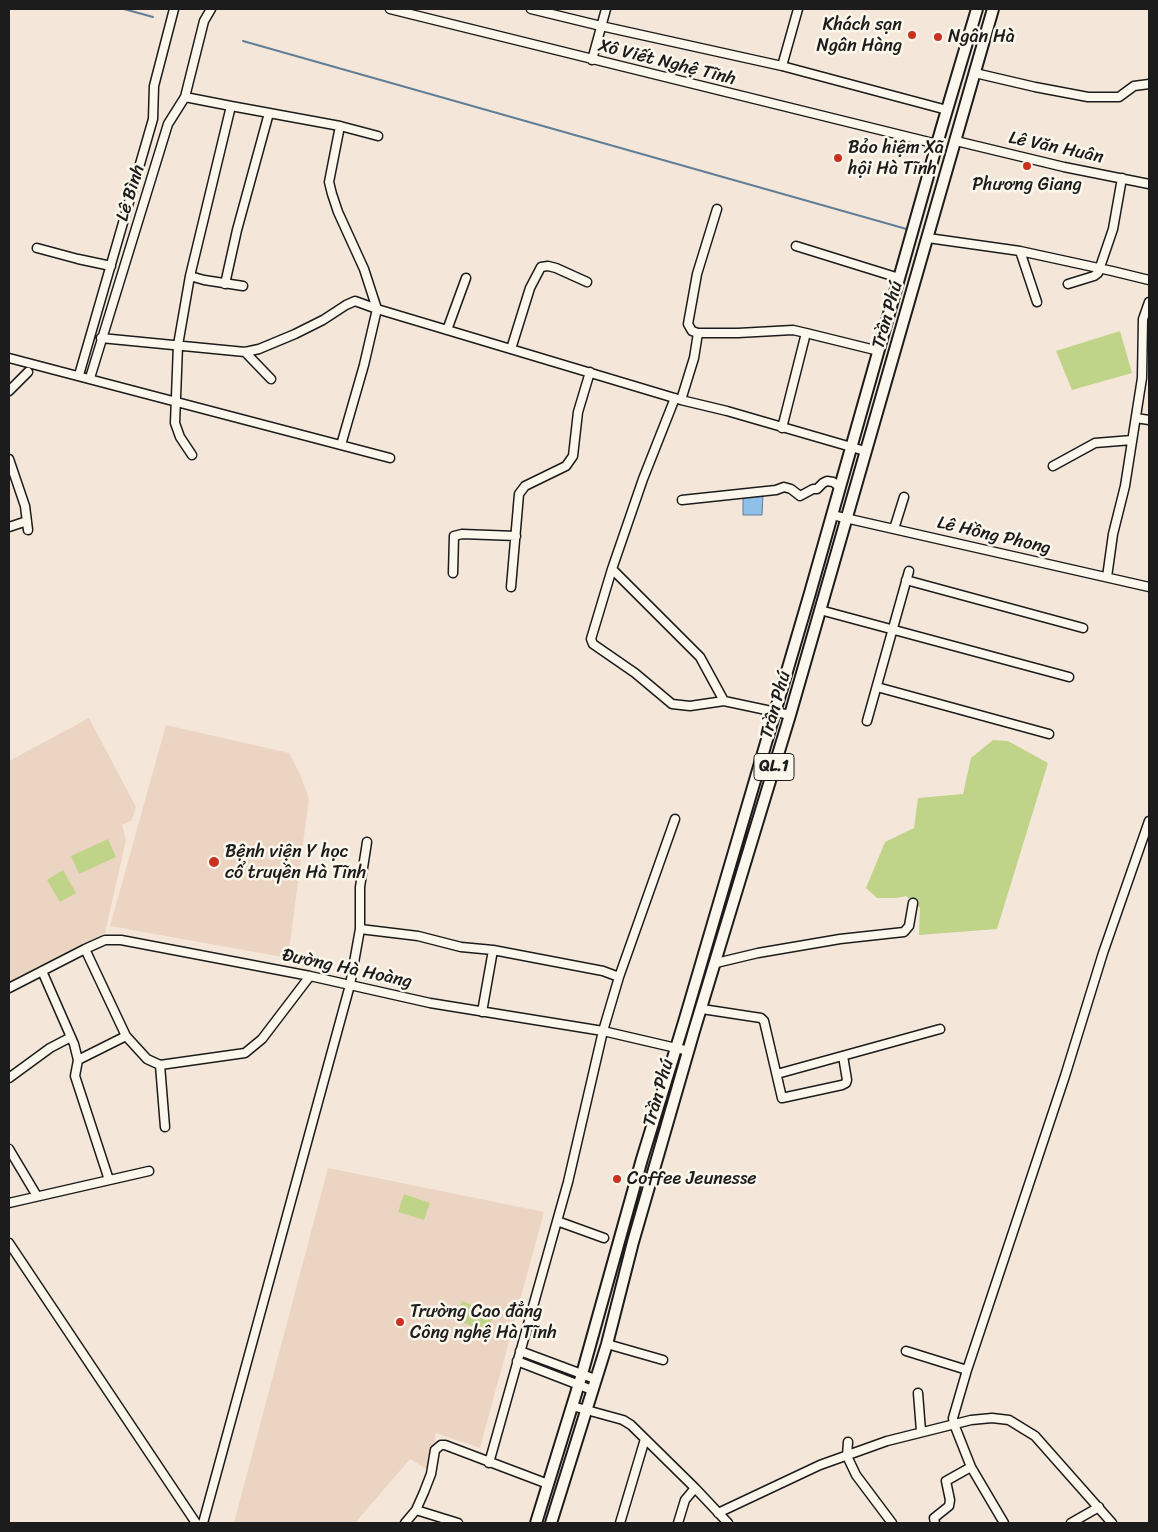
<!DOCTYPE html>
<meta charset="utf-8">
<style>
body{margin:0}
#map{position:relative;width:1158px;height:1532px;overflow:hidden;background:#f4e7d9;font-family:Sriracha,sans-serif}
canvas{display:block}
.frame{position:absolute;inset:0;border:10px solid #1c1c1c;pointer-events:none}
</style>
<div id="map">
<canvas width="1158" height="1532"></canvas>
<div class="frame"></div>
</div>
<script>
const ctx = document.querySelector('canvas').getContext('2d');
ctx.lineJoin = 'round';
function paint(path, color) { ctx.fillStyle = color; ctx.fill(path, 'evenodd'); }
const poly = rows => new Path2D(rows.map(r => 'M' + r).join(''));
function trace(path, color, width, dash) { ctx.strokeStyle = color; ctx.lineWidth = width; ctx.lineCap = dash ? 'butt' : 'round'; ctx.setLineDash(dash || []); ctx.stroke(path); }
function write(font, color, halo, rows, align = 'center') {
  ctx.font = font + ' Sriracha,sans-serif'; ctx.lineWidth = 5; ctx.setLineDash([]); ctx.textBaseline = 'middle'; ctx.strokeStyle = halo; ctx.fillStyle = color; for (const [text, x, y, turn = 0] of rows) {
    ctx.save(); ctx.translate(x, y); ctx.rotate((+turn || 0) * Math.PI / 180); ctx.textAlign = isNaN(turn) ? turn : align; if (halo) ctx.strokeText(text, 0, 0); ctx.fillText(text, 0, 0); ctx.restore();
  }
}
const built = poly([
 [89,718,136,807,132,820,122,825,126,840,105,933,9,983,9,761],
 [166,725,289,753,299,772,309,798,288,958,110,926],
 [328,1168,544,1212,480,1448,436,1433,428,1470,410,1459,355,1523,234,1523]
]);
const green = poly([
 [1120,331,1132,373,1072,390,1056,351],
 [993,740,1008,741,1048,763,997,929,919,935,920,908,906,896,896,898,877,898,866,888,885,842,914,828,918,798,963,794,971,758],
 [108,839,116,857,79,874,71,856],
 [63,870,76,893,60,902,47,880],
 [404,1194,430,1203,424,1220,398,1212],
 [462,1301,494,1314,487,1333,455,1319]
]);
const water = poly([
 [763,494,762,515,743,515,743,496,763,494]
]);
const stream = poly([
 [124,9,153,17],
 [243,41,910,230]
]);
const minor = poly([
 [390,9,937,144],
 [531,9,601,26,782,66,947,110],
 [592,60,606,9],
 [782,66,798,9],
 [975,73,1035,87,1088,97,1119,97,1134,86,1149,84],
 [185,97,231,106,190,276,178,345,175,423,180,437,192,455],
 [231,106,340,126,378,136],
 [340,126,329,182,332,194,338,212,364,269,377,309,681,400,727,411,865,451],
 [956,141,1064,167,1149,184],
 [717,209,697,274,688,324,692,331,698,333,738,333,793,330,806,333],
 [928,238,1020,251,1112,271,1149,280],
 [796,246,899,278],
 [37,248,78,259,111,266],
 [1020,251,1037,302],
 [190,276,204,280,243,286],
 [225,284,237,230,269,113],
 [1068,284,1094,276,1098,273,1113,229,1122,178],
 [447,330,466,278],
 [101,338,245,352,259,349,295,334,323,320,346,305,355,301,377,309,364,365,341,445],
 [511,349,530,288,541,267,548,266,556,268,587,282],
 [245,352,271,379],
 [9,358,390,458],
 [79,375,153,119,154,86,174,9],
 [90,378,168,124,185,97,204,21,211,9],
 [9,391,28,372],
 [675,398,643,479,612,569,700,657,724,701,790,715],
 [681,400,694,358,698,333],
 [1136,418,1149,420],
 [782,428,806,333,879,351],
 [9,459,25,506,28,530],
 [1053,466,1095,443,1132,440],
 [682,500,776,490,784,487,791,489,800,496,813,489,817,489,823,483,827,481,833,482,840,487],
 [832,515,1149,587],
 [9,527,27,521],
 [894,529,904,497],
 [612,569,591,639,593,644,635,673,672,704,690,706,724,701],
 [453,573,454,536,462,534,516,536],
 [1107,577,1113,534,1125,486,1142,378,1143,319,1149,302],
 [906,580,1083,628],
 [511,587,519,494,525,486,566,466,573,456,578,412,590,372],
 [820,610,1069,677],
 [877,687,1049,734],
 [867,721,909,571],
 [360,929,418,936,461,947,493,950,603,971,619,977],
 [85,949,126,1036,147,1059,160,1065,245,1053,262,1039,310,976],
 [716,963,758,953,840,939,904,932,909,926,913,903],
 [42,971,74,1044,78,1060,75,1076,109,1180],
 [9,988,85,949,105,940,121,940,310,976,430,1003,603,1031,689,1051],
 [702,1009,761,1018,764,1021,782,1098,842,1085,846,1083,847,1080,843,1056],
 [482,1012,493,950],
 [78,1060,126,1036],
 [160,1065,165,1127],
 [777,1074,940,1029],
 [9,1078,50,1048,71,1037],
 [9,1149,37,1196],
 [9,1203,149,1171],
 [557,1221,604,1238],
 [9,1243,196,1523],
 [607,1344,663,1360],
 [520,1351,595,1379],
 [906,1351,967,1370,953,1418,954,1424,971,1467,1004,1523],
 [517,1361,592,1390],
 [967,1370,1065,1076,1103,953,1149,821],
 [918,1393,921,1431],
 [572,1406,623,1420,631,1425,695,1488,728,1523],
 [848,1442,847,1456,856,1475,892,1523],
 [489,1463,568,1182,603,1031,619,977,675,819],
 [416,1510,458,1523],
 [718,1513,820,1465,887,1441,971,1420,992,1418,1009,1420,1035,1436,1112,1523],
 [203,1523,350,985,360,929,360,887,367,842],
 [405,1523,416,1510,424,1492,431,1474,435,1450,441,1445,445,1445,548,1484],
 [620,1523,645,1439],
 [678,1523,685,1500,695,1488],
 [935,1523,934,1518,949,1506,950,1500,946,1481,971,1467],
 [1071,1523,1099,1507]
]);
const major = poly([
 [536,1523,582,1374,642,1159,684,1022,810,593,941,130,977,9],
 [551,1523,607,1344,633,1242,694,1031,790,715,993,9]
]);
const markers = [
 [912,35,5,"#c8321e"],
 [938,37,5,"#c8321e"],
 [838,158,5,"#c8321e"],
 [1027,166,5,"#c8321e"],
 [214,862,6,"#c8321e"],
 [617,1179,5,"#c8321e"],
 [400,1322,5,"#c8321e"]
];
const shields = [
 [774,767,40]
];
const shieldNames = [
 ["QL.1",774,767]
];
const poiNames = [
 ["Khách sạn",902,25,"right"],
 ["Ngân Hàng",902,46,"right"],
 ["Ngân Hà",948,37],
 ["Bảo hiệm Xã",848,148],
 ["hội Hà Tĩnh",848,169],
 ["Phương Giang",1027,185,"center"],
 ["Bệnh viện Y học",225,852],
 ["cổ truyền Hà Tĩnh",225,873],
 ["Coffee Jeunesse",627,1179],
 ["Trường Cao đẳng",410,1312],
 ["Công nghệ Hà Tĩnh",410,1333]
];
const streetNames = [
 ["Xô Viết Nghệ Tĩnh",667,63,14],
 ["Lê Văn Huân",1056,148,12],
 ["Lê Bình",131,193,-73],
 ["Trần Phú",888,315,-74],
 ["Lê Hồng Phong",994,536,13],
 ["Trần Phú",776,705,-74],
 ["Đường Hà Hoàng",347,969,12],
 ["Trần Phú",659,1093,-74]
];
paint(built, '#ecd4c2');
paint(green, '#c0d489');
paint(water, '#8ec0ea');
trace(water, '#607e98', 1);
trace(stream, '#607e98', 2);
trace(minor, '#1c1c1c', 11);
trace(major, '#1c1c1c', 14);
trace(minor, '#fbf7ec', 8);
trace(major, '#fbf7ec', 10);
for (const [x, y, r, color] of markers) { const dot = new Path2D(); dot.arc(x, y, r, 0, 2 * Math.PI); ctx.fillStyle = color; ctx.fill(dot); trace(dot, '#fbf7ec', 2); }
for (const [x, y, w] of shields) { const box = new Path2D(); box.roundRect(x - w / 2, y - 13.5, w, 27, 4); ctx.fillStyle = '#fbf7ec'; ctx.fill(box); trace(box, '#1c1c1c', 1); }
write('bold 16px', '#1c1c1c', null, shieldNames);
write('18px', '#1c1c1c', '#fbf7ec', poiNames, 'left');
write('18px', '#1c1c1c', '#fbf7ec', streetNames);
</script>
